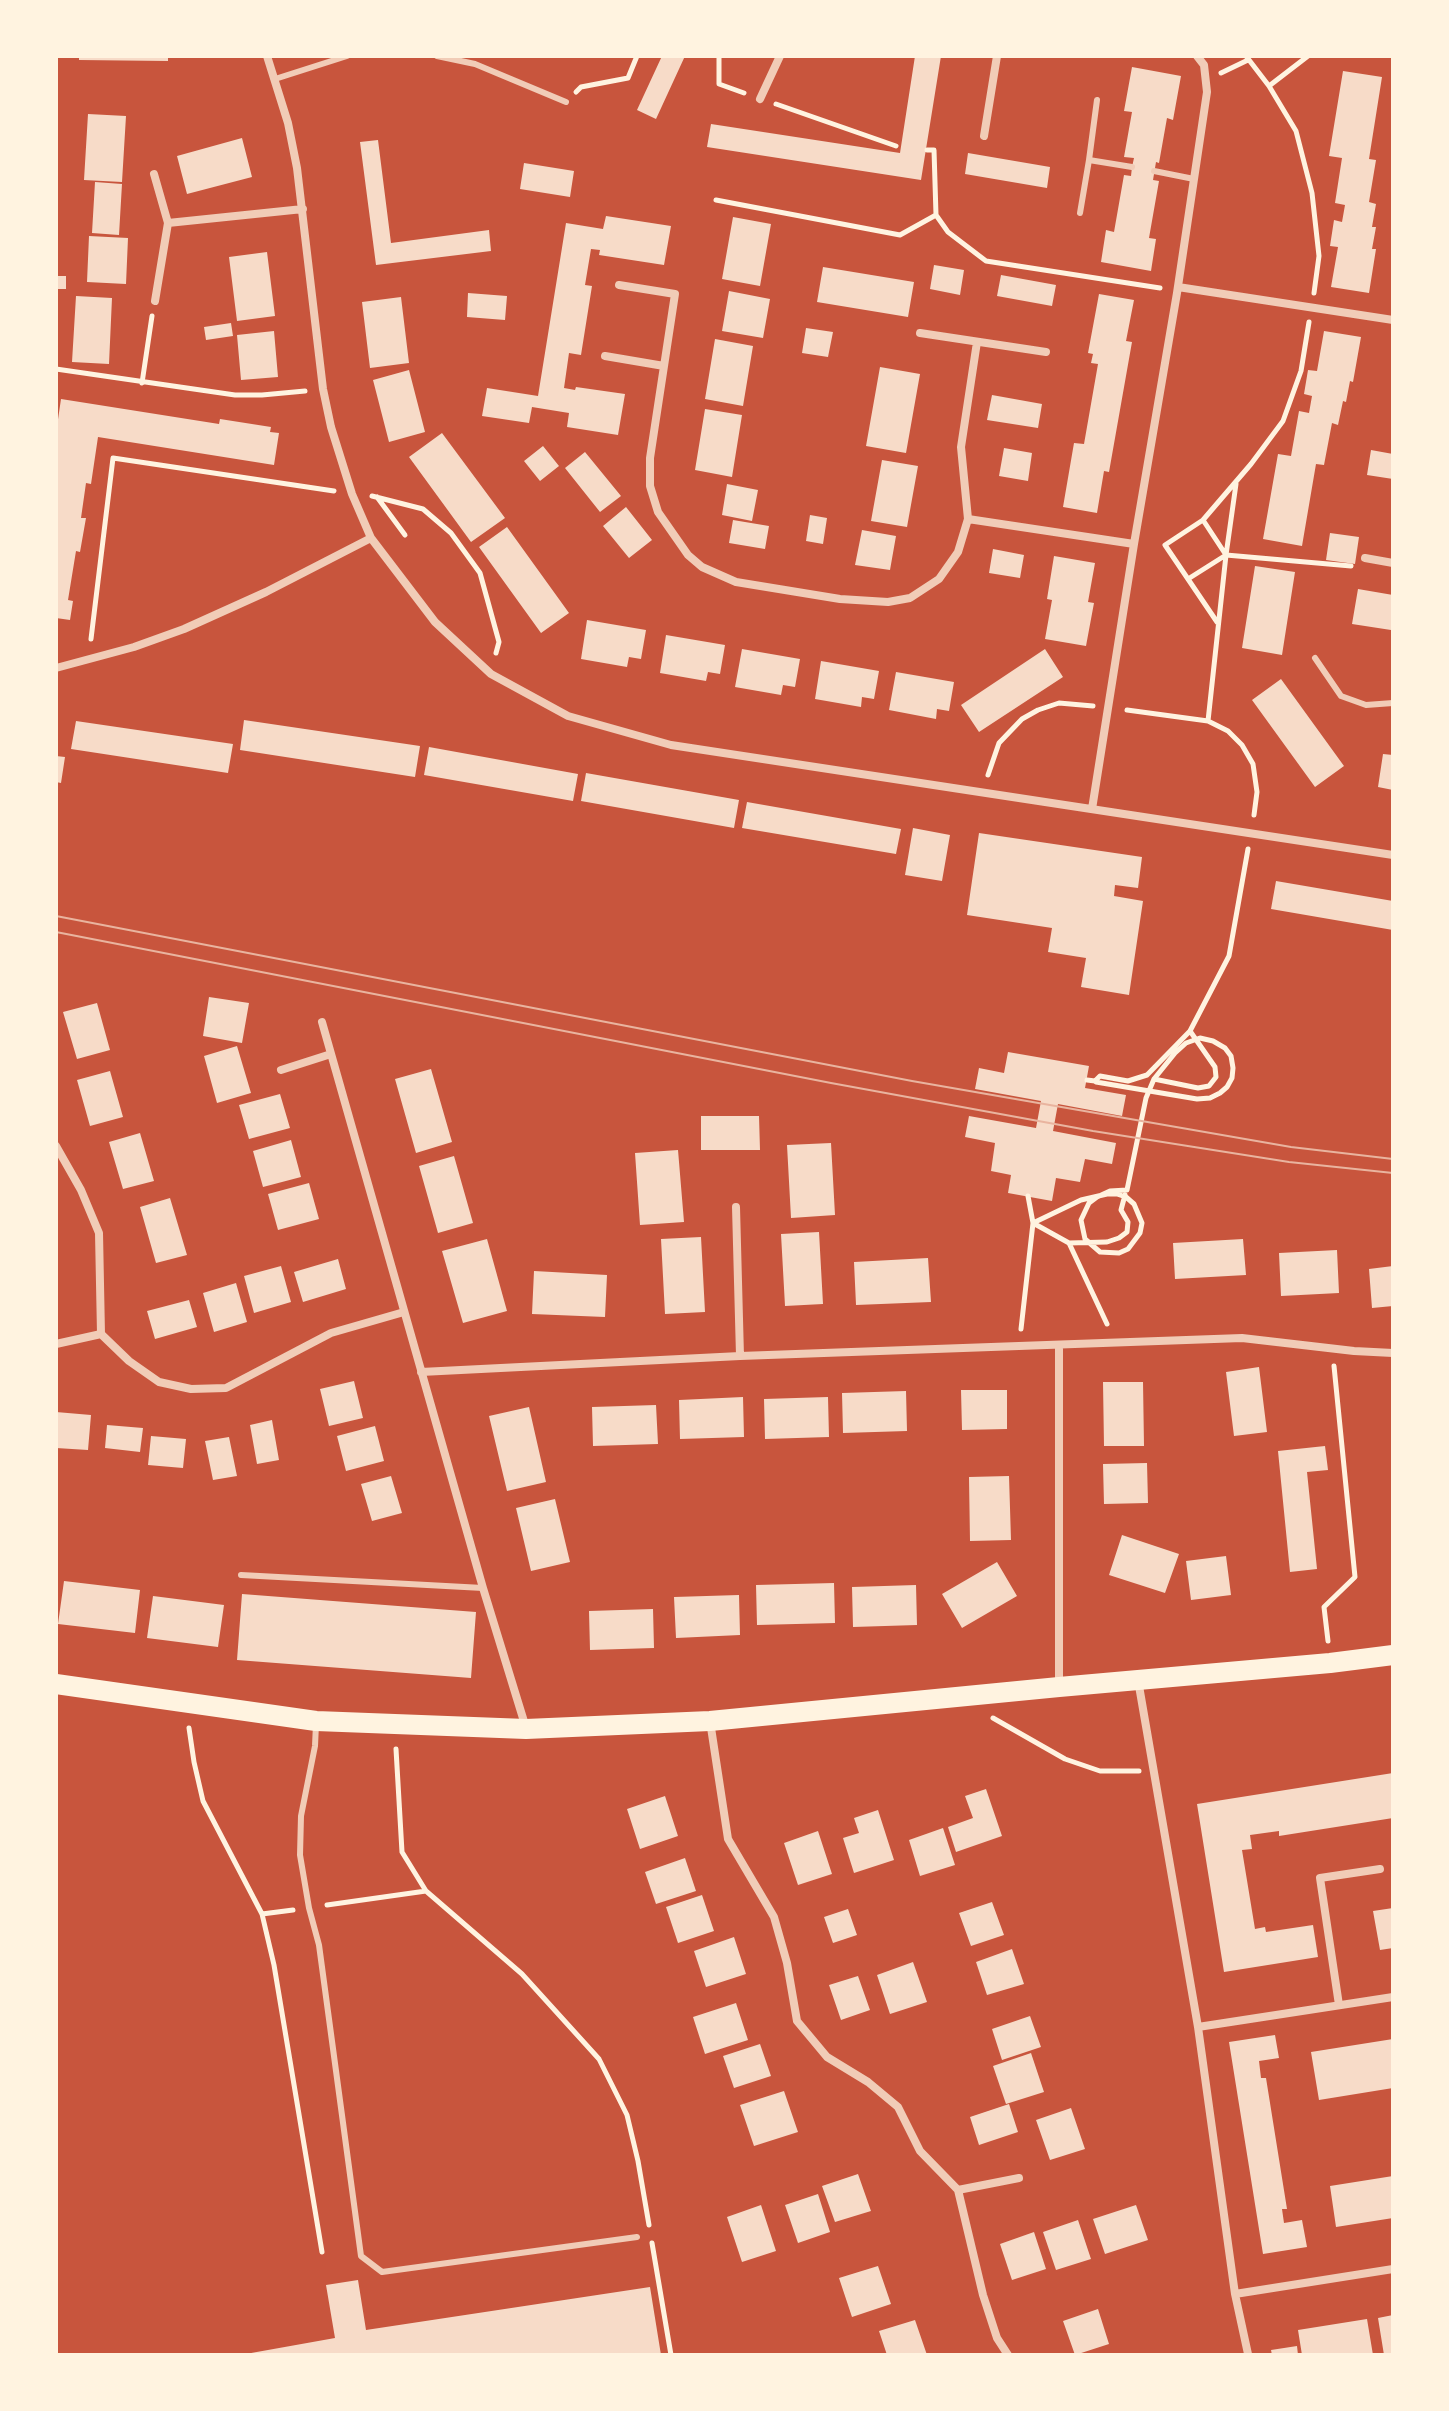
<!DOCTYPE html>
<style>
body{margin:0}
#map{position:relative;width:1449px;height:2411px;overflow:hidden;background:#c8553d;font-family:"Noto Serif",serif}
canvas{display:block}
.frame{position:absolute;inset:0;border:58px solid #fff3e0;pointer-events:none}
</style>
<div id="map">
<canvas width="1449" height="2411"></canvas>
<div class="frame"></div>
</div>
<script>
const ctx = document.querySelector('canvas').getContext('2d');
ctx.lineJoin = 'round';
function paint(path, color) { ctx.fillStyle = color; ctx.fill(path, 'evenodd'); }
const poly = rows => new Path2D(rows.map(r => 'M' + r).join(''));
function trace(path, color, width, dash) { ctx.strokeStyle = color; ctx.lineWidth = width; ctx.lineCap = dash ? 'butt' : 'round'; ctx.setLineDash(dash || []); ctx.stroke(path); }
const building = poly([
 [79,56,168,56,168,61,79,60],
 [662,56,685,56,656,119,637,110],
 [915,56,941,56,921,180,707,147,711,124,900,153],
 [1132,67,1181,76,1173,120,1167,118,1159,163,1156,162,1153,180,1159,181,1149,238,1156,239,1151,271,1101,262,1106,230,1114,232,1124,175,1131,176,1132,167,1134,158,1124,157,1132,112,1124,111],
 [1343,71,1382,77,1369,159,1376,160,1369,202,1376,204,1372,227,1376,227,1372,249,1376,249,1369,293,1331,287,1338,247,1330,246,1334,220,1342,222,1345,205,1335,203,1342,158,1329,156],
 [88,114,126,116,122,182,84,180],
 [242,138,252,177,187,194,177,156],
 [378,140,391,243,489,230,491,251,376,265,360,142],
 [968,153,1050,167,1047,188,965,174],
 [524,163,574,171,570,197,520,189],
 [95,182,122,184,119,235,92,233],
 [606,216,671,226,664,265,599,255,600,250,591,249,585,285,592,286,581,355,569,353,564,388,575,390,576,387,625,394,618,435,567,427,569,413,532,407,529,423,482,416,487,388,538,396,566,223,603,229],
 [733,217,771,224,760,286,722,279],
 [89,236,128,238,126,284,87,282],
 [267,252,275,316,237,321,229,257],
 [934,265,964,270,960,295,930,289],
 [823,267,914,282,908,317,817,302],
 [1001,275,1056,285,1052,306,997,296],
 [56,276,66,276,66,289,56,289],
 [729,291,770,299,763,338,722,331],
 [468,293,507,296,505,320,467,317],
 [1099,294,1134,300,1126,341,1132,342,1109,472,1104,471,1097,513,1063,507,1074,443,1084,444,1098,364,1091,363,1093,354,1088,353],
 [76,296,112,298,109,364,72,362],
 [401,297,409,363,370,368,362,302],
 [231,323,233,336,206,340,204,327],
 [806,328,833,332,828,357,802,353],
 [274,331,278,377,241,380,237,335],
 [1324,331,1361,337,1353,382,1350,381,1346,402,1343,401,1338,425,1332,423,1324,465,1316,464,1302,546,1263,539,1278,454,1291,456,1299,411,1309,413,1312,396,1304,394,1308,370,1317,371],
 [715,339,753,346,743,406,705,399],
 [880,367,920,374,906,453,866,446],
 [409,370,425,432,389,442,373,380],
 [992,395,1042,404,1038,428,987,420],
 [61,399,219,424,220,419,271,427,270,432,279,433,274,465,98,437,91,484,86,483,81,518,86,518,80,552,76,551,68,600,73,601,70,620,56,618,56,433],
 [705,409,742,415,732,477,695,470],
 [442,433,505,518,471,542,409,457],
 [543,446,559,466,540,481,524,461],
 [1004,448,1032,453,1028,481,999,476],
 [1371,450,1393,454,1393,479,1367,475],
 [585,452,621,496,600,512,565,468],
 [882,460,918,466,907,527,871,521],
 [727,484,758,490,752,521,722,515],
 [626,507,652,540,629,558,603,526],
 [810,515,827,518,823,544,806,541],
 [733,520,769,526,765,549,729,543],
 [507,527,569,613,541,633,479,547],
 [862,530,896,536,890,570,855,565],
 [1330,533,1359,537,1355,564,1326,560],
 [993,549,1024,555,1020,578,989,573],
 [1054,556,1095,563,1088,602,1094,603,1086,646,1045,639,1052,600,1047,599],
 [1255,566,1295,572,1282,655,1242,648],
 [1358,589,1393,595,1391,630,1352,624],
 [587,620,646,630,641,659,629,657,627,667,581,659],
 [666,635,725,645,720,674,708,672,706,681,660,673],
 [742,649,800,659,795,687,783,685,781,695,735,687],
 [1045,649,1063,677,979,732,961,705],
 [821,661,879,671,874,699,862,697,861,707,815,699],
 [896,672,954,682,949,711,937,709,936,719,889,710],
 [1281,679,1344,766,1315,787,1252,700],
 [244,720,420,746,415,777,240,750],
 [76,721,233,744,228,773,71,749],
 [429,747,578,774,573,801,424,775],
 [1383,754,1393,755,1393,790,1378,787],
 [56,756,65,757,61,783,56,782],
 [586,773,739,800,734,828,581,801],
 [747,802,901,829,896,854,742,828],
 [913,828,950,835,942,881,905,875],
 [979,833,1142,857,1138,888,1115,885,1114,896,1143,901,1129,995,1081,987,1086,958,1048,952,1052,928,967,915],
 [1276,881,1393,901,1393,930,1271,909],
 [209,997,249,1003,242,1043,203,1036],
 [97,1003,110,1050,77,1059,63,1012],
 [237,1046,251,1093,217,1103,204,1056],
 [1008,1052,1089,1066,1085,1088,1126,1095,1122,1116,1058,1104,1053,1131,1116,1143,1112,1164,1085,1159,1080,1182,1056,1178,1052,1201,1008,1193,1011,1175,991,1171,995,1143,965,1137,969,1116,1036,1128,1041,1101,975,1089,979,1068,1004,1073],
 [431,1069,452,1142,416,1153,395,1079],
 [110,1071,123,1117,90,1126,77,1080],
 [280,1094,290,1128,249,1139,239,1105],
 [701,1116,759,1116,760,1150,701,1150],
 [140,1133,154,1181,123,1189,109,1142],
 [291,1140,301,1177,263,1187,253,1151],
 [831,1143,835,1215,791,1218,787,1145],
 [678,1150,684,1222,640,1225,635,1153],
 [454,1156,473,1223,438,1233,419,1166],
 [309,1183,319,1219,278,1230,268,1194],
 [170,1198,187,1255,156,1263,140,1207],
 [819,1232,823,1304,785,1306,781,1234],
 [701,1237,705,1312,665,1314,661,1239],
 [487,1239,507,1311,463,1323,442,1251],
 [1243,1239,1246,1275,1175,1279,1173,1243],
 [1337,1250,1339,1293,1281,1296,1279,1253],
 [928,1258,931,1302,856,1305,854,1262],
 [338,1259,346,1289,303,1302,294,1272],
 [281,1266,291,1302,254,1313,244,1276],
 [1393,1266,1393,1306,1372,1308,1369,1269],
 [534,1271,607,1275,605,1317,532,1314],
 [236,1283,247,1322,214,1332,203,1293],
 [189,1300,197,1327,155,1339,147,1311],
 [1259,1367,1267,1432,1234,1436,1226,1372],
 [354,1381,363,1418,329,1426,320,1389],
 [1103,1382,1143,1382,1144,1446,1104,1446],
 [961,1390,1007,1390,1007,1429,962,1430],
 [906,1391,907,1431,843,1433,842,1393],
 [743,1397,744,1437,680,1439,679,1400],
 [828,1397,829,1437,765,1439,764,1399],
 [656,1405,658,1444,593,1446,592,1407],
 [529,1407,546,1482,507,1491,489,1416],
 [56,1412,91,1415,88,1450,56,1448],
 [272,1420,279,1460,257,1464,250,1425],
 [107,1425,143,1428,140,1452,105,1448],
 [375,1426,384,1461,346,1471,337,1436],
 [151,1436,186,1439,183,1468,148,1465],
 [229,1437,237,1476,213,1480,205,1441],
 [1325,1446,1328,1470,1307,1472,1317,1569,1290,1572,1278,1451],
 [1147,1463,1148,1503,1104,1504,1103,1464],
 [391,1476,402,1513,372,1521,361,1484],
 [1009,1476,1011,1540,970,1541,969,1477],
 [555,1499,570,1562,531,1571,516,1508],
 [1122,1535,1179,1554,1165,1593,1109,1575],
 [1226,1556,1231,1595,1191,1600,1186,1561],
 [997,1562,1017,1596,962,1628,942,1594],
 [64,1581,140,1590,135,1633,58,1624],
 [834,1583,835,1623,757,1625,756,1585],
 [916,1585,917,1625,853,1627,852,1587],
 [242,1594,476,1612,471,1678,237,1660],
 [739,1595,740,1635,676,1638,674,1597],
 [153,1596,224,1605,218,1647,147,1638],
 [653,1609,654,1648,590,1650,589,1611],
 [1393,1773,1393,1818,1279,1836,1279,1831,1250,1835,1252,1849,1242,1850,1255,1929,1265,1927,1266,1932,1313,1925,1318,1957,1224,1972,1197,1804],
 [986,1789,1002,1836,956,1852,948,1827,973,1818,965,1796],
 [665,1796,678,1836,640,1849,627,1809],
 [878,1810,894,1860,854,1873,843,1838,859,1833,854,1818],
 [943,1828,955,1865,920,1876,909,1840],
 [818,1831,832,1874,798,1885,784,1843],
 [685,1858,696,1891,656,1904,645,1872],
 [702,1895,714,1931,678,1943,666,1907],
 [992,1902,1004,1935,971,1946,959,1913],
 [1393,1908,1393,1948,1380,1950,1373,1911],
 [848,1909,857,1935,833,1943,824,1917],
 [734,1937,746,1974,706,1987,694,1951],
 [1012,1949,1024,1984,987,1995,976,1962],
 [913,1962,927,2002,890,2014,877,1975],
 [858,1976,870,2010,841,2020,829,1985],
 [736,2003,748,2040,705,2054,693,2017],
 [1030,2016,1041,2047,1002,2060,992,2029],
 [1275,2035,1279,2058,1259,2061,1261,2078,1266,2078,1287,2209,1282,2209,1284,2223,1302,2220,1307,2247,1263,2254,1229,2042],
 [1393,2039,1393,2088,1319,2100,1311,2052],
 [760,2044,771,2076,734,2088,723,2056],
 [1031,2053,1044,2092,1006,2104,993,2066],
 [784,2091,798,2132,754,2146,740,2105],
 [1009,2104,1018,2132,979,2145,970,2117],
 [1071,2108,1085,2149,1050,2160,1036,2120],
 [858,2174,871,2211,835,2222,822,2186],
 [1393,2176,1393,2218,1336,2227,1330,2186],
 [818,2194,830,2232,798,2243,785,2205],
 [761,2205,776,2251,742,2262,727,2217],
 [1136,2205,1148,2240,1105,2254,1093,2219],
 [1078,2220,1091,2259,1056,2270,1043,2232],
 [1034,2232,1046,2269,1012,2280,1000,2244],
 [878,2266,891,2304,852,2317,839,2278],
 [358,2280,366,2330,650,2287,661,2355,240,2355,335,2338,326,2285],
 [1098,2309,1109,2344,1075,2355,1063,2321],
 [1393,2315,1393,2355,1384,2355,1378,2318],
 [1367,2319,1373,2355,1302,2355,1298,2330],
 [915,2320,927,2355,887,2355,879,2331],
 [1297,2346,1298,2355,1272,2355,1271,2350]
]);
const path = poly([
 [719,56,719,84,744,93],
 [1246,56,1269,86,1296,131,1312,193,1319,256,1314,293],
 [1221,73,1248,60],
 [1269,86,1308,56],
 [576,92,581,87,628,78,637,56],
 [776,104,896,146],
 [927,150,934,150,936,215,948,232,986,261,1160,288],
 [716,200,900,235,936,215],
 [56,369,235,395,262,395,305,391],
 [142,383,152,316],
 [372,496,423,509,451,533,480,573,499,642,496,653],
 [377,497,405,535],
 [1203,520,1165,545,1217,622],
 [1226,555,1203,520,1251,464,1283,421,1301,371,1309,322],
 [1188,579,1226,555,1351,566],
 [91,639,113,458,334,491],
 [1127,710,1208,721,1228,731,1242,745,1253,764,1257,792,1254,815],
 [1208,721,1226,555,1236,484],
 [988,775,999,743,1022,719,1038,710,1059,703,1093,706],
 [1154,1079,1198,1088,1209,1086,1216,1077,1215,1067,1190,1031],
 [1087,1080,1095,1081,1100,1076,1128,1081,1147,1075,1190,1031,1229,956,1248,849],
 [1028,1196,1033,1223,1081,1200,1107,1194,1117,1194,1126,1197,1134,1204,1142,1223,1140,1233,1128,1249,1119,1253,1100,1252,1085,1239,1081,1220,1089,1203,1097,1197,1110,1191,1127,1190,1146,1098,1154,1079,1175,1053,1186,1043,1200,1038,1213,1041,1225,1048,1231,1056,1233,1068,1232,1078,1227,1087,1220,1093,1210,1098,1197,1099,1096,1082],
 [1069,1243,1107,1242,1119,1238,1127,1232,1128,1222,1121,1210,1125,1195],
 [1021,1329,1033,1223,1069,1243,1107,1324],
 [1328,1641,1324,1607,1355,1577,1334,1366],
 [993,1718,1065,1759,1100,1771,1139,1771],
 [189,1728,194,1762,203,1801,262,1914,274,1965,322,2252],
 [396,1749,402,1852,426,1891,522,1974,599,2059,627,2115,638,2161,649,2225],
 [327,1905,426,1891],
 [262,1914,293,1910],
 [652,2243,671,2355]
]);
const service = poly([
 [437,56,475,64,566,102],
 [275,79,347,56],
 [1097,100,1089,160,1132,167],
 [1154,171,1194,179],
 [1080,213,1089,160],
 [1315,658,1341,696,1366,705,1393,703],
 [241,1575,483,1588],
 [316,1724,315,1746,301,1816,300,1855,309,1908,319,1945,361,2256,382,2272,637,2237]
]);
const minor = poly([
 [267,56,288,123,297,168,323,389,331,427,352,494,371,538,435,622,491,674,568,716,671,745,1393,855],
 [760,99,780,56],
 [984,136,997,56],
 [154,174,168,223,155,301],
 [168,223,303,209],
 [619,285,675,294,650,458,650,486,658,512,688,555,702,567,736,582,840,599,888,602,910,598,939,579,958,552,968,519,961,447,977,342],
 [1178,287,1393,320],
 [920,333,1046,352],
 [605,356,664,366],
 [968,519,1134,544],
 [1365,558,1393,563],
 [56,668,134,647,184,629,266,592,371,538],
 [1092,809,1134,544,1177,293,1207,92,1204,65,1197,56],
 [322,1022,483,1588,526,1728],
 [281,1070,331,1054],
 [56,1146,81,1190,99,1233,101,1334],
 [736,1207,740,1356],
 [56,1344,101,1334,129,1361,159,1382,191,1389,226,1388,331,1333,404,1312],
 [1059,1345,1059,1686],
 [421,1372,740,1356,1242,1338,1354,1351,1393,1353],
 [1138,1680,1198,2027,1235,2294,1248,2354],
 [710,1721,728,1839,774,1917,787,1963,797,2021,827,2057,868,2082,898,2107,920,2151,958,2190,983,2295,997,2338,1008,2355],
 [1339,2005,1320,1878,1380,1869],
 [1198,2027,1393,1997],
 [958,2190,1019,2178],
 [1235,2294,1393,2269]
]);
const primary = poly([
 [56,1684,316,1721,526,1729,710,1721,1059,1687,1330,1663,1393,1655]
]);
const tram = poly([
 [56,916,912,1081,1291,1147,1393,1159],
 [56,932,831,1083,1093,1131,1289,1162,1393,1173]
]);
paint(building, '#f7dbc8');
trace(path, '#fff3e0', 5);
trace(service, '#f1ccb7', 6);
trace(minor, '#f1ccb7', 8);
trace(primary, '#fff3e0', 20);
trace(tram, '#e9b49f', 2);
</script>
